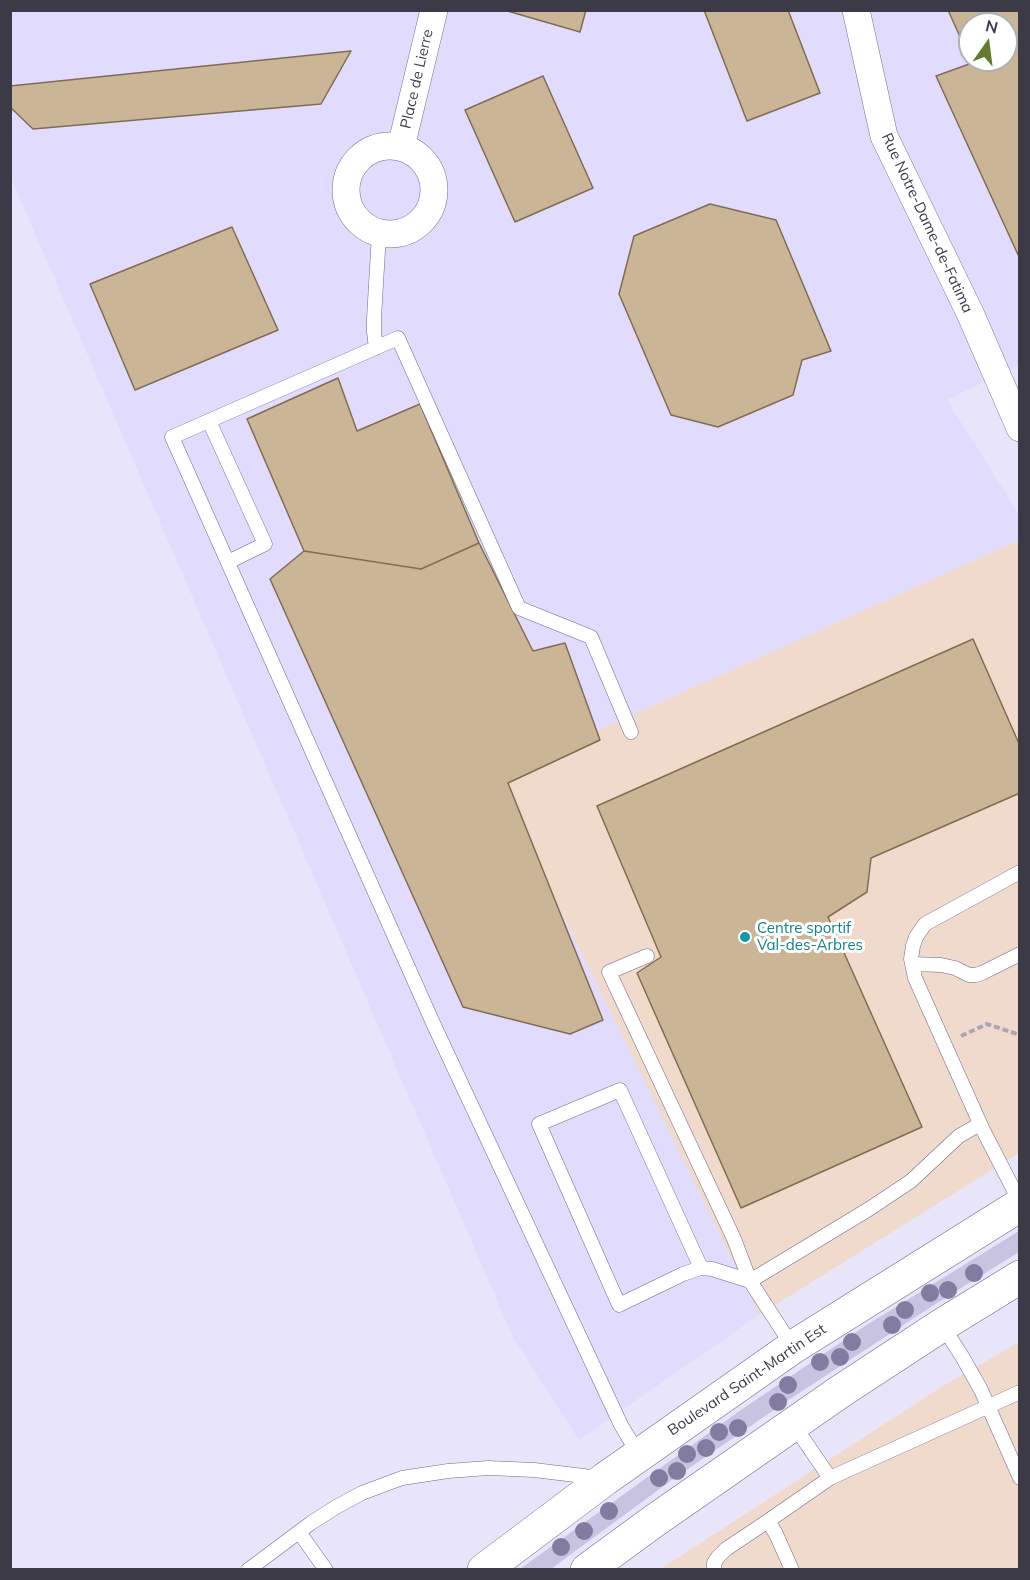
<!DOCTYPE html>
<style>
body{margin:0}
#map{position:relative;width:1030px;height:1580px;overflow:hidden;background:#e8e5fa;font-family:Mulish,sans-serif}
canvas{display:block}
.frame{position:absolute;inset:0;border:12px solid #3c3a47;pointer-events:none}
.north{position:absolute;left:958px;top:12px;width:60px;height:60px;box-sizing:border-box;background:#fff;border:2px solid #b1b0b5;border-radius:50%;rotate:14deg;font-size:16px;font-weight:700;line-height:24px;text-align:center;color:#3c3a47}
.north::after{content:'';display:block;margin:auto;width:21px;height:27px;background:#647b2c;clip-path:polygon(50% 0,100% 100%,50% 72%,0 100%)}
</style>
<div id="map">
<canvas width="1030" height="1580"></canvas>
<div class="frame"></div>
<div class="north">N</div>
</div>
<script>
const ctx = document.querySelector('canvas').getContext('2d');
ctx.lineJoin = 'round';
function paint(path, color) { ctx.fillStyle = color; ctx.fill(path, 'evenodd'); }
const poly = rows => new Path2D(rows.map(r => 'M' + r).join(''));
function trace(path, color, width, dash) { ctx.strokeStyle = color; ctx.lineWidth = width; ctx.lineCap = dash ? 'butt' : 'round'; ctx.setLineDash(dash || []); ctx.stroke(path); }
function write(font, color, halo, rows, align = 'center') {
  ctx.font = font + ' Mulish,sans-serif'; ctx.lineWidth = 6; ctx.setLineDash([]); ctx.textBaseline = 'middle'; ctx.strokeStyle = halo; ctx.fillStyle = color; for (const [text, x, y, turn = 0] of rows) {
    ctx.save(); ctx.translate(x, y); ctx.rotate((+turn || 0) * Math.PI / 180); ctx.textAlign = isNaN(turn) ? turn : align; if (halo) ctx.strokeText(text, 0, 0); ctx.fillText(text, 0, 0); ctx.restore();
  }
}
const commercial = poly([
 [1019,540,1019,1153,759,1315,495,777],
 [1019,1342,1019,1569,659,1570,943,1386]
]);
const built = poly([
 [10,11,1019,11,1019,365,947,400,1019,514,1019,540,495,777,759,1315,579,1440,513,1337,11,178],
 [970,24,1006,24,1006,60,970,60]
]);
const green = poly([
 [1019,1231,1019,1252,937,1303,787,1401,669,1482,551,1569,520,1569,738,1412,865,1326]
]);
const building = poly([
 [504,10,586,10,580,32,504,10],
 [704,10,788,10,820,93,747,121,704,10],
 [948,10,1020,10,1020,259,936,76,972,63,971,60,1006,60,1006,24,970,24,970,59,948,10],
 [351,51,321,104,33,129,10,107,10,86,351,51],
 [543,76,593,188,515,222,465,110,543,76],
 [710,204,776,220,831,351,802,360,793,395,718,427,671,415,619,294,634,236,710,204],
 [232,227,278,330,135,390,90,284,232,227],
 [338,378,357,431,420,404,479,543,421,569,304,551,247,419,338,378],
 [479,543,533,651,565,643,600,740,508,783,603,1020,570,1034,463,1007,270,579,304,551,421,569,479,543],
 [973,639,1020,746,1020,793,871,858,867,892,828,917,922,1127,741,1208,637,973,661,957,597,806,973,639]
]);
const path = poly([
 [961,1036,987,1024,1020,1035]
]);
const service = poly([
 [376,348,374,332,374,318,379,234],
 [209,421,265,544,228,562],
 [631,732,591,637,519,608,398,338,172,437,433,1023,621,1425,639,1455],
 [1020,872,925,924,916,937,913,946,911,959,915,978,944,1043,983,1130,1020,1202],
 [647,956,609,972,734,1239,750,1281],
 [912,964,941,965,955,968,969,975,976,975,982,973,1020,954],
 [701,1268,620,1090,539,1124,619,1305,683,1274,701,1268,712,1269,750,1281],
 [942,1325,963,1358,981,1390,1020,1478],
 [793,1347,750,1281,869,1209,911,1181,959,1136,980,1124],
 [793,1424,830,1478],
 [768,1521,830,1478,1020,1392],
 [299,1532,326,1570],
 [248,1570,311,1523,336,1507,362,1493,402,1478,448,1471,488,1468,534,1470,600,1478],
 [714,1570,714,1563,718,1557,726,1549,768,1521,776,1534,792,1570]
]);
const minor = poly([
 [856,10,884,136,970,313,1020,428],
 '346 190a44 44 0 1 1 88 0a44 44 0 1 1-88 0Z',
 [401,147,434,10]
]);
const secondary = poly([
 [484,1570,605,1479,793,1347,1020,1205],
 [587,1570,654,1521,841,1391,942,1325,1020,1277]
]);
const trees = [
 [974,1273],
 [948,1290],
 [930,1293],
 [905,1310],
 [892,1325],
 [852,1342],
 [840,1357],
 [820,1362],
 [788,1385],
 [778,1402],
 [738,1428],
 [719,1432],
 [706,1448],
 [687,1454],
 [677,1471],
 [659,1478],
 [609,1511],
 [584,1531],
 [561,1547]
];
const markers = [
 [745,937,6,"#0f9aa8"]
];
const streetNames = [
 ["Place de Lierre",417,79,-77],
 ["Rue Notre-Dame-de-Fatima",927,223,65],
 ["Boulevard Saint-Martin Est",747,1380,-34]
];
const cultureNames = [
 ["Centre sportif",757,928],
 ["Val-des-Arbres",757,945]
];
paint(commercial, '#efdacc');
paint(built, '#e1dcfe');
paint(green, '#c8c3e0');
paint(building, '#cab597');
trace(building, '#806d51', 1.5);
trace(service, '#6e6987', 15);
trace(minor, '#6e6987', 28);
trace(secondary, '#6e6987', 34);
trace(path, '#a9a6b8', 4, [6, 3]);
trace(service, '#fff', 14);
trace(minor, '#fff', 27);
trace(secondary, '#fff', 33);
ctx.fillStyle = '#847ca0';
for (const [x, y] of trees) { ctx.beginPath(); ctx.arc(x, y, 9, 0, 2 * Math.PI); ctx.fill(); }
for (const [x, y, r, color] of markers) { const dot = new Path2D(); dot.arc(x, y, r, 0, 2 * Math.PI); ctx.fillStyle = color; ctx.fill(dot); trace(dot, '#fff', 2); }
write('15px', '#3c3a47', '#fff', streetNames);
write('15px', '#0d838f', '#fff', cultureNames, 'left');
</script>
